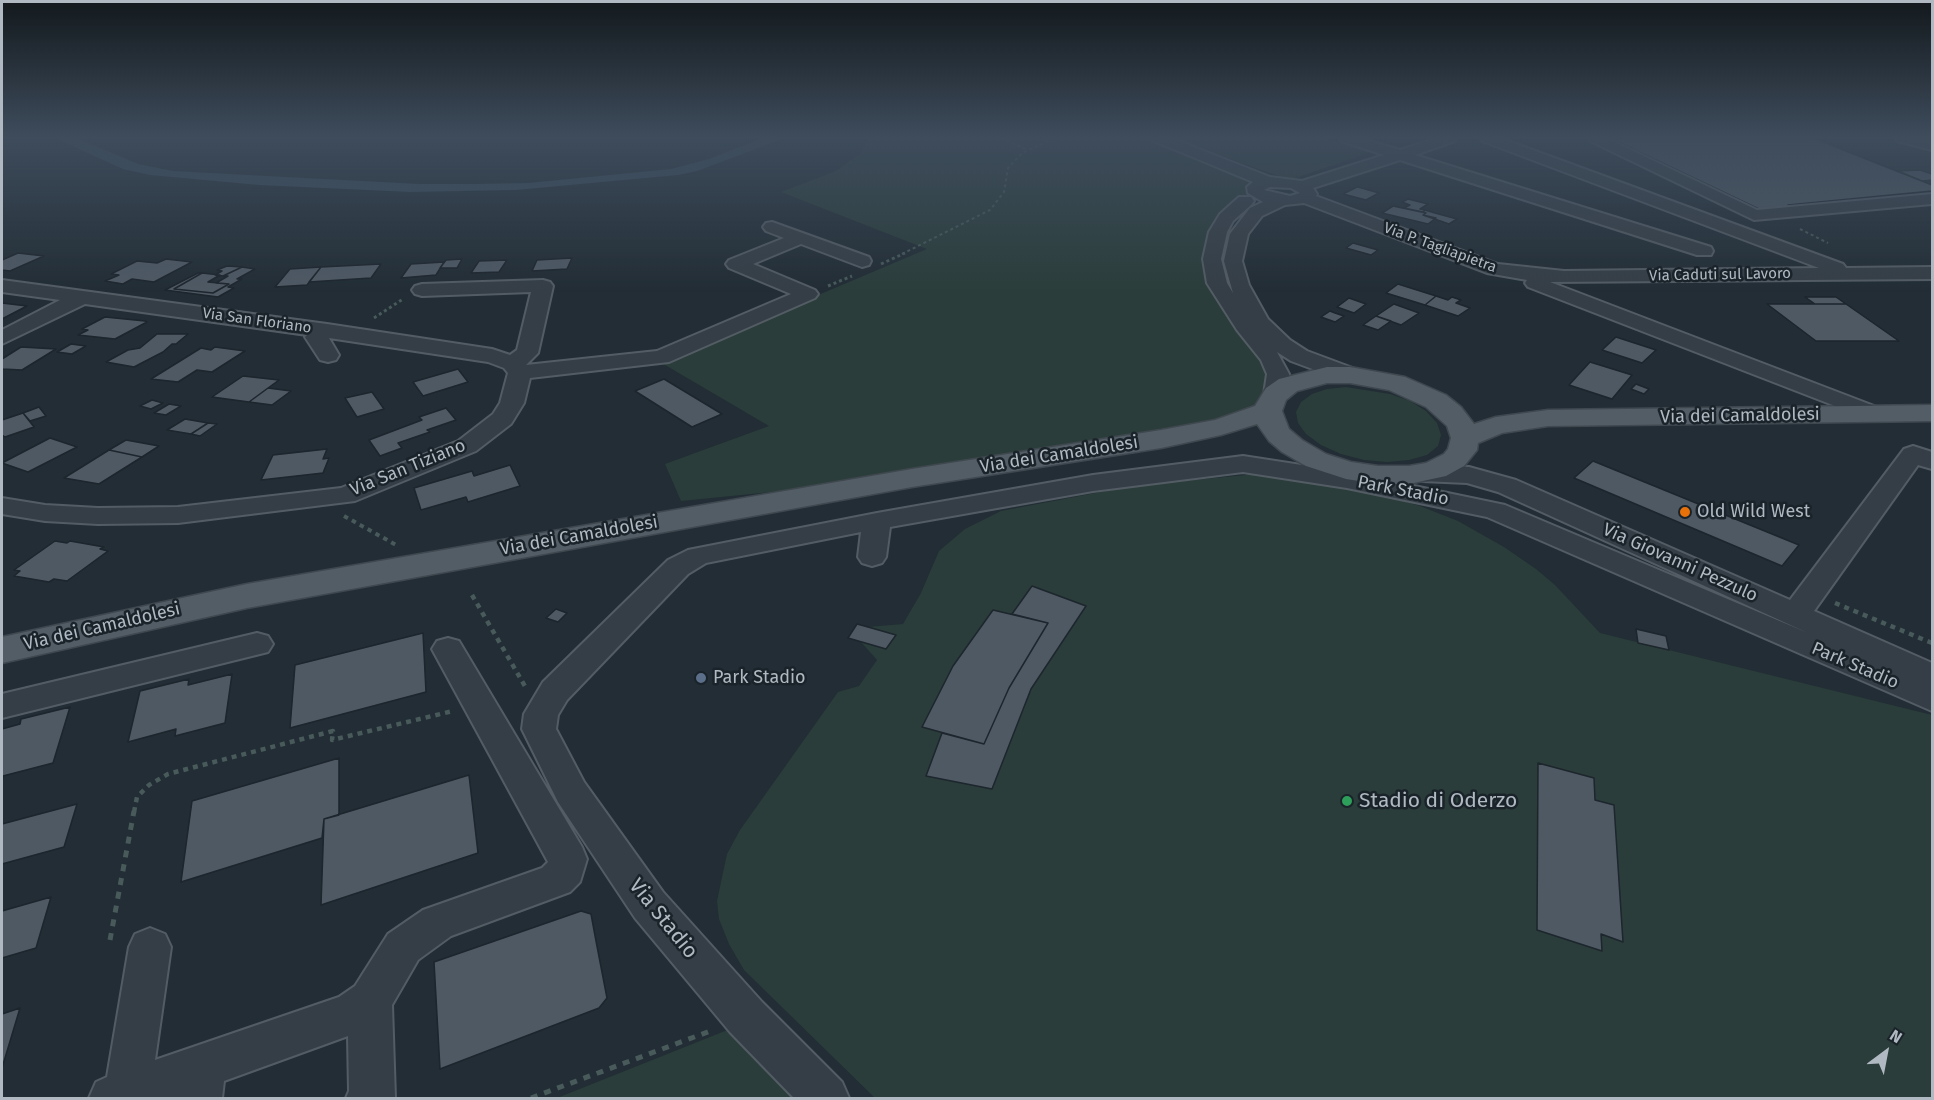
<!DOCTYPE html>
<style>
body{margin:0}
#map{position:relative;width:1934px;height:1100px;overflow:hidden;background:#222d35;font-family:"Fira Sans",sans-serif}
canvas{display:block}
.frame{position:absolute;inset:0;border:3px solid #b0b9c2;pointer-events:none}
.north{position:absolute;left:1856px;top:1022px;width:60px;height:60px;-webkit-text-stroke:4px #1b232a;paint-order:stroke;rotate:32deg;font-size:16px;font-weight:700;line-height:24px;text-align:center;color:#b0b9c2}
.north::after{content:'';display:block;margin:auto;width:21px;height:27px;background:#b0b9c2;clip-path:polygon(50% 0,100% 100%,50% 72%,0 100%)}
</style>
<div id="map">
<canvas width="1934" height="1100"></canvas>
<div class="frame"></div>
<div class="north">N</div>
</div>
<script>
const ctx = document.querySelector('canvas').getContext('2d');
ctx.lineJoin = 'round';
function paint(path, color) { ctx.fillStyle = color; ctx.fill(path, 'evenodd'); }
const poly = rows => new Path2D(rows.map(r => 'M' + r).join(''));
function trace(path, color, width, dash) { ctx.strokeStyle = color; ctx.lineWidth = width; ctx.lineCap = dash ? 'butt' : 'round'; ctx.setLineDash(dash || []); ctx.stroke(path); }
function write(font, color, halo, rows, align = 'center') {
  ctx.font = font + ' "Fira Sans",sans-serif'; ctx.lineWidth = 5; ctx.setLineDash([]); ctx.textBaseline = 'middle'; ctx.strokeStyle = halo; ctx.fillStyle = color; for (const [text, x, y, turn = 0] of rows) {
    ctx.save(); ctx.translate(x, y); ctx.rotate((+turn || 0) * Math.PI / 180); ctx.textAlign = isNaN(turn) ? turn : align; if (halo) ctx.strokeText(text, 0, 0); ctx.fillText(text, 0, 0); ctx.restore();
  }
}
const green = poly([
 [868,138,1159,138,1268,182,1236,208,1212,259,1271,358,1268,411,912,478,681,501,665,464,769,426,660,362,927,249,781,192,836,171,860,154],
 [1172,138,1325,138,1371,152,1290,180],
 [1346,387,1390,394,1410,401,1426,411,1437,423,1441,435,1438,446,1427,455,1409,460,1387,462,1364,460,1341,454,1321,445,1306,434,1298,423,1296,412,1301,402,1312,394,1327,389],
 [1256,474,1283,476,1382,495,1420,506,1458,521,1504,547,1536,569,1555,585,1600,633,1932,715,1932,1098,875,1098,744,970,729,944,719,919,717,901,727,854,740,830,838,692,859,686,877,660,861,642,848,638,857,624,868,627,903,624,921,593,939,551,965,529,1001,511,1132,486],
 [735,1027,800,1098,557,1098]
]);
const water = poly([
 [55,138,77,138,138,164,173,171,419,184,474,184,528,183,671,169,709,159,762,138,785,138,697,171,678,175,516,190,410,192,259,185,150,175,123,169]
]);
const building = poly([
 [1610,138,1813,138,1932,185,1932,191,1788,205,1794,209,1763,211,1610,138],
 [1920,170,1932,174,1932,180,1922,181,1898,171,1920,170],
 [1357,187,1358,187,1379,193,1366,200,1343,194,1357,187],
 [1408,199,1428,204,1420,209,1425,210,1423,212,1404,208,1410,205,1402,202,1408,199],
 [1393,206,1426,213,1423,215,1436,218,1428,224,1382,213,1393,206],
 [1425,210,1435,213,1457,219,1449,224,1423,215,1426,213,1423,212,1425,210],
 [1353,243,1378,250,1371,255,1346,248,1353,243],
 [18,253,44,256,10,271,2,270,2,260,18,253],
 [572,258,567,269,532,271,537,260,572,258],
 [166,259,192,262,154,282,132,279,123,284,105,281,119,275,111,274,137,261,157,263,166,259],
 [462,259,457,268,440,268,446,260,462,259],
 [507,260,499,272,471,273,479,261,507,260],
 [444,262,436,275,401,278,411,264,444,262],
 [381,264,371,278,309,282,321,267,381,264],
 [227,266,242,267,223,276,215,275,222,271,217,270,227,266],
 [242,267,255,269,237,279,242,279,228,287,234,288,218,297,165,290,198,273,202,273,174,289,213,293,229,284,216,283,228,276,223,276,242,267],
 [321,267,307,285,275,287,290,269,321,267],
 [202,273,220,275,208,282,229,284,213,293,174,289,202,273],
 [1398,284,1436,296,1425,305,1386,293,1398,284],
 [1436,296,1448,300,1452,297,1461,300,1456,303,1470,308,1458,316,1425,305,1436,296],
 [1805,297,1836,297,1846,304,1815,304,1805,297],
 [1349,298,1366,304,1354,313,1337,307,1349,298],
 [2,303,27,306,2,319,2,303],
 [1394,304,1419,313,1401,325,1376,316,1394,304],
 [1767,304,1846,304,1899,341,1816,341,1767,304],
 [1330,311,1335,313,1344,316,1335,322,1321,317,1330,311],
 [1376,316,1391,321,1378,330,1363,325,1376,316],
 [105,317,145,321,147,322,115,339,78,335,88,330,82,329,105,317],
 [157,334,188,334,176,344,172,344,163,352,134,367,106,362,128,350,140,348,157,334],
 [1616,337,1656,350,1642,363,1602,350,1616,337],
 [71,344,86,346,72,354,57,352,71,344],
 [21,347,56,349,22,370,2,369,2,359,21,347],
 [215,347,245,351,212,372,197,370,178,382,151,379,201,348,211,350,215,347],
 [1590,362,1632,375,1612,399,1569,385,1590,362],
 [458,369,468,382,423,396,413,382,458,369],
 [243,376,279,380,249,402,212,397,243,376],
 [664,379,722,414,692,427,635,391,664,379],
 [1636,384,1649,389,1644,394,1631,389,1636,384],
 [268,388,291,391,272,405,249,402,268,388],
 [372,392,384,409,357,417,345,398,372,392],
 [152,400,163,403,151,409,140,406,152,400],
 [169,404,181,406,166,415,154,413,169,404],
 [39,407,46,416,30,421,23,413,39,407],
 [446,408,456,420,427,430,430,432,398,443,402,448,380,456,369,440,422,420,419,417,446,408],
 [23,413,34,427,5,437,2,435,2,420,23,413],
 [185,419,208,423,191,434,167,430,185,419],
 [208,423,217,424,200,436,191,434,208,423],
 [50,438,77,447,28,472,2,463,50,438],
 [126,440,159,446,142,457,109,450,126,440],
 [327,449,323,459,329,458,323,473,261,480,273,455,327,449],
 [109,450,142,457,99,484,64,478,109,450],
 [1593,461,1799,545,1782,566,1574,478,1593,461],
 [510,465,520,486,468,502,466,497,421,510,414,488,472,471,474,476,510,465],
 [55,541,67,543,70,541,104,547,100,549,108,551,67,581,54,579,49,582,14,576,20,571,14,570,55,541],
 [1032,586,1086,606,1031,689,992,789,926,776,942,733,984,744,1009,688,1048,623,1012,614,1032,586],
 [556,609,567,613,558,622,546,618,556,609],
 [993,610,1048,623,1009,688,984,744,922,727,953,666,993,610],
 [857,624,868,627,896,635,886,649,848,638,857,624],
 [1636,629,1666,636,1669,650,1638,643,1636,629],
 [423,633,426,692,290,728,295,665,423,633],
 [232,674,225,723,175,736,176,729,128,742,140,691,189,679,188,685,232,674],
 [70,707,53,763,3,776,2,781,2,729,20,724,21,719,70,707],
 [339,758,339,815,324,819,322,838,181,882,192,801,339,758],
 [1538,763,1594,778,1595,800,1614,805,1623,942,1601,934,1602,951,1537,930,1538,763],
 [469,775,478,853,321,905,324,819,469,775],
 [77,804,64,847,2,864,2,824,77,804],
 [51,897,36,948,2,958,2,911,51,897],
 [581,911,591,914,596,941,607,998,599,1008,440,1069,434,962,581,911],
 [20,1008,2,1068,2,1014,20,1008]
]);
const pathFar4 = poly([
 [1001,138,1028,150],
 [1800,229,1828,243],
 [902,254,990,210,1004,192,1008,168,1022,153,1055,138]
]);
const pathFar3 = poly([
 [881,264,905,253],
 [828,286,852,276],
 [374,318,403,299]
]);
const pathFar2 = poly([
 [344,516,398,546]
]);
const pathFar1 = poly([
 [472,595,526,688],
 [1835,603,1932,643],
 [134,812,137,797,149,785,168,774,333,731,332,740,453,711]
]);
const path = poly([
 [110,940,134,811],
 [531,1098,713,1030]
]);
const minor = poly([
 [1152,138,1171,138,1270,177,1302,181,1384,155,1341,141,1339,138,1360,138,1400,150,1437,138,1457,138,1455,141,1415,155,1711,247,1713,251,1711,255,1697,255,1400,160,1313,188,1317,194,1316,196,1498,264,1564,271,1819,268,1482,141,1480,138,1500,138,1843,264,1846,268,1932,267,1932,279,1550,282,1882,409,1886,414,1882,419,1874,421,1528,287,1525,283,1527,280,1487,273,1304,203,1285,205,1262,216,1248,234,1242,261,1249,285,1268,319,1290,340,1307,351,1358,370,1361,375,1358,380,1350,382,1342,380,1291,361,1277,352,1289,374,1288,394,1284,399,1276,401,1268,399,1264,394,1267,374,1261,360,1237,330,1207,283,1203,259,1209,232,1220,214,1239,197,1251,197,1254,201,1251,205,1233,221,1227,232,1221,259,1227,283,1233,293,1224,261,1230,234,1250,208,1263,202,1248,193,1247,187,1253,182,1154,141,1152,138],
 [1270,187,1291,188,1300,193,1290,196,1264,190,1270,187],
 [1588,138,1606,138,1757,210,1932,194,1932,204,1754,220,1590,141,1588,138],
 [1895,138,1917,138,1932,141,1932,150,1897,141,1895,138],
 [772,222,869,257,871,261,869,265,862,267,801,244,753,264,815,290,818,294,815,298,669,362,530,378,524,403,511,424,476,451,355,501,178,523,98,524,45,521,2,514,2,498,45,505,98,508,178,507,341,488,458,441,493,414,500,403,508,373,504,368,488,362,329,338,339,355,336,360,328,362,320,360,305,337,307,335,85,304,2,344,2,330,60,300,2,292,2,280,327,324,492,349,510,355,517,350,531,292,422,296,415,294,412,290,415,286,422,284,543,280,550,282,553,286,538,353,526,365,657,351,791,294,729,268,726,264,729,260,784,238,766,231,763,227,766,223,772,222],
 [1913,446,1932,452,1932,469,1918,465,1814,611,1932,663,1932,711,1487,517,1347,488,1243,472,1093,491,890,527,886,557,882,563,872,566,862,563,858,557,861,532,706,563,688,574,567,700,558,715,556,729,584,782,663,892,762,1002,842,1082,849,1098,794,1098,730,1032,635,918,558,802,522,729,524,714,543,682,668,560,688,550,877,513,1093,475,1243,456,1347,472,1505,505,1808,633,1498,492,1467,483,1422,481,1413,479,1409,473,1413,467,1422,465,1469,467,1516,480,1790,600,1904,449,1913,446],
 [257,633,268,636,273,644,268,652,2,718,2,694,257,633],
 [448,638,459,641,582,847,587,859,580,882,570,892,451,936,418,960,392,1005,395,1098,346,1098,349,1091,348,1036,224,1081,222,1098,89,1098,96,1082,107,1077,129,947,135,934,150,928,165,934,171,947,155,1060,339,997,355,986,388,934,423,910,542,868,548,862,432,649,437,641,448,638]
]);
const major = poly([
 [1327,367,1350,367,1405,377,1446,395,1461,407,1474,424,1496,417,1548,410,1932,405,1932,421,1548,426,1502,433,1478,443,1477,450,1464,466,1446,476,1409,484,1378,484,1346,479,1306,466,1282,452,1269,441,1257,424,1221,435,1161,448,912,487,247,608,2,663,2,637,247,584,912,469,1161,430,1215,420,1255,406,1266,388,1279,379,1327,367],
 [1327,383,1350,383,1389,390,1426,407,1447,426,1451,438,1448,449,1444,454,1426,463,1409,466,1378,466,1351,462,1326,454,1302,440,1289,429,1282,411,1286,400,1297,391,1327,383]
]);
const markers = [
 [1685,512,6,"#e8710a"],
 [701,678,6,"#5c6f8a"],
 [1347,801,6,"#2e9e5b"]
];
const farStreetnames = [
 ["Via P. Tagliapietra",1440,248,20],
 ["Via Caduti sul Lavoro",1720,275,-1],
 ["Via San Floriano",257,321,8]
];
const streetNames = [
 ["Via dei Camaldolesi",1740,416,-1],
 ["Via dei Camaldolesi",1059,455,-9],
 ["Via San Tiziano",408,468,-22],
 ["Park Stadio",1403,491,11],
 ["Via dei Camaldolesi",579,536,-10],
 ["Via Giovanni Pezzulo",1680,563,24],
 ["Via dei Camaldolesi",102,627,-13],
 ["Park Stadio",1855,666,23]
];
const poiNames = [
 ["Old Wild West",1697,512],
 ["Park Stadio",713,678]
];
const nearPoinames = [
 ["Stadio di Oderzo",1359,801]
];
const nearStreetnames = [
 ["Via Stadio",663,919,51]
];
paint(green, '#2a3d3a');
paint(water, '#394d5d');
paint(building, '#4e5964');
trace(building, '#1d252d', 1.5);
trace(minor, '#535c64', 4);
trace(major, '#3f474f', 3);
trace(pathFar4, '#485a5a', 2, [3, 3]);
trace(pathFar3, '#485a5a', 3, [3, 3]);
trace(pathFar2, '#485a5a', 4, [4.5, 4.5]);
trace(pathFar1, '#485a5a', 4.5, [5, 5]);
trace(path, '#485a5a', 5, [7, 7]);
paint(minor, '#353e46');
paint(major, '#535d66');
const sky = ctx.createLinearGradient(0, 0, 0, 292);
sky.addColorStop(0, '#13191d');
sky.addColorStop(0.47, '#3e4c5c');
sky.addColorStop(1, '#3e4c5c00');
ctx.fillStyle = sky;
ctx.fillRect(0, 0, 1934, 292);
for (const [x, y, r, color] of markers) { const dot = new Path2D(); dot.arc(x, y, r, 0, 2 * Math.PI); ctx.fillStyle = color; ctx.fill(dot); trace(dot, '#1b232a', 2); }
write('15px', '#b0b9c2', '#1b232a', farStreetnames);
write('18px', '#b0b9c2', '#1b232a', streetNames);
write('18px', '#b0b9c2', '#1b232a', poiNames, 'left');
write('21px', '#b0b9c2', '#1b232a', nearPoinames, 'left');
write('21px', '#b0b9c2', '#1b232a', nearStreetnames);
</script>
